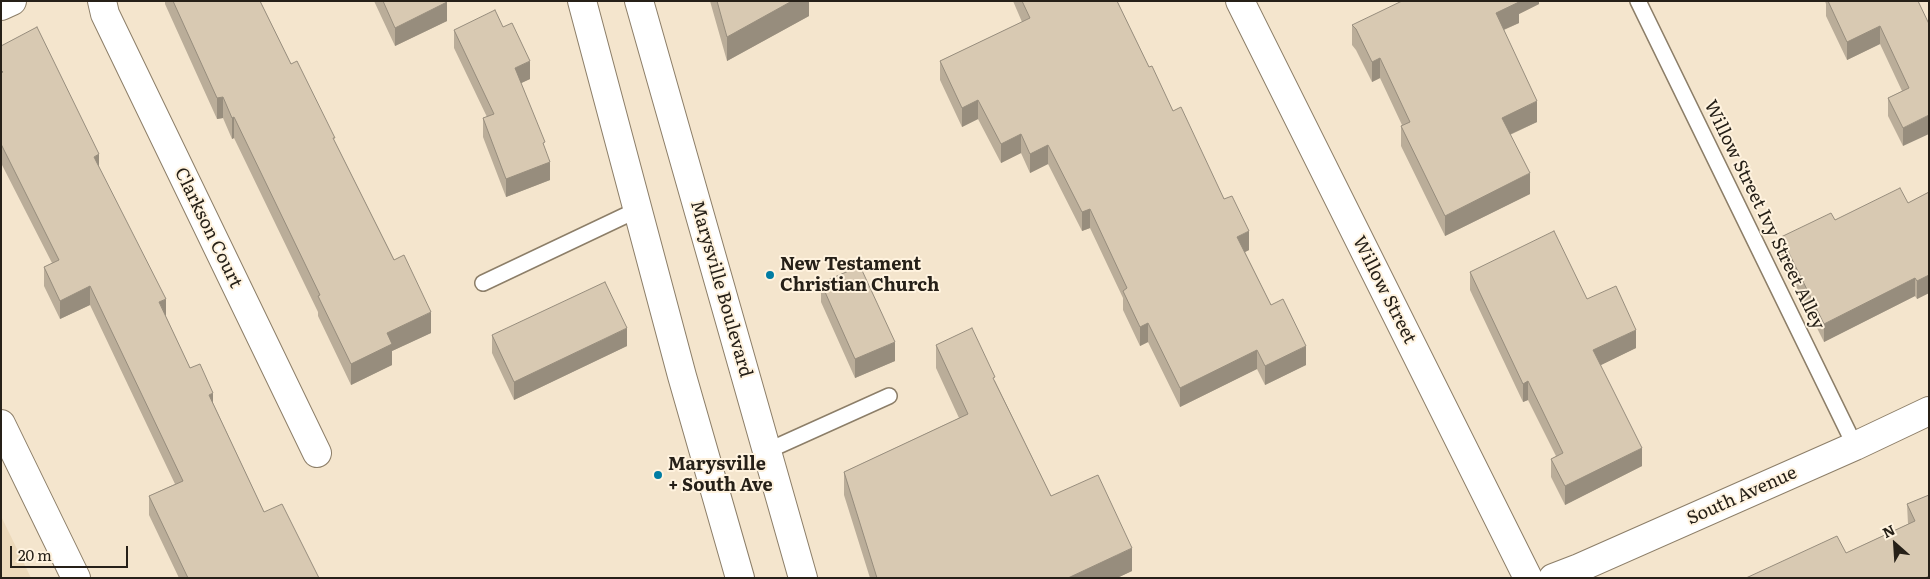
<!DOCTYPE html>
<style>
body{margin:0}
#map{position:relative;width:1930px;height:579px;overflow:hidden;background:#f4e5cd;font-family:Literata,serif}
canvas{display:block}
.frame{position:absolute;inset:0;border:2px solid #262018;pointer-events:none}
.north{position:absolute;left:1870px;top:519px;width:50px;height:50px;-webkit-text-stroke:4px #fff3df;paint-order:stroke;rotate:334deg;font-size:14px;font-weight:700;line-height:20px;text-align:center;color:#262018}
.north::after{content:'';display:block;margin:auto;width:18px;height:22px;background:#262018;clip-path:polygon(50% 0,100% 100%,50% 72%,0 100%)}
.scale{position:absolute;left:10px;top:546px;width:118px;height:22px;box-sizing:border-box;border:2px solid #262018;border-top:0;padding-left:6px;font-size:15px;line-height:18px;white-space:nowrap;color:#262018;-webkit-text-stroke:4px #fff3df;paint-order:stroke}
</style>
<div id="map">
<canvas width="1930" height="579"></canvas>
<div class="frame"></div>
<div class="north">N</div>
<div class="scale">20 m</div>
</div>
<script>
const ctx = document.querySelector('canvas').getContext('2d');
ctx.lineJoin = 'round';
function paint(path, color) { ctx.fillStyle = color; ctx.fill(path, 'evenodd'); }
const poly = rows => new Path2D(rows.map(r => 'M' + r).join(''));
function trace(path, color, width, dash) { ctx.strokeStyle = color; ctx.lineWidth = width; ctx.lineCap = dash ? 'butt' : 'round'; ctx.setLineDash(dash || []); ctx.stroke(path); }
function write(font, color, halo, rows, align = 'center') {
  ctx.font = font + ' Literata,serif'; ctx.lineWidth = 4; ctx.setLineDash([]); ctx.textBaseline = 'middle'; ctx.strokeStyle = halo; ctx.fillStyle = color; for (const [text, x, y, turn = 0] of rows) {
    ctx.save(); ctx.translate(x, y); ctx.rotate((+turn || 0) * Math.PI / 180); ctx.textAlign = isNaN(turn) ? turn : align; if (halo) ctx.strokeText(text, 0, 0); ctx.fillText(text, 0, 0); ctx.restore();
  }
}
const built = poly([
 [1,516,31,578,1,578]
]);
const lane = poly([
 [1638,1,1855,446],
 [483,283,637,210],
 [767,451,889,396]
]);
const street = poly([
 [102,1,105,14,317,453],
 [1240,1,1528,578],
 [1,6,12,1],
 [1,424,76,578]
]);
const secondary = poly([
 [582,1,682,376,740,578],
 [639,1,803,578],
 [1553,578,1579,568,1855,446,1929,411]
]);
const wall = poly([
 [165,1,260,1,291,64,335,142,431,333,392,351,392,365,351,385,318,316,318,312,234,138,232,139,223,118,217,119,165,4],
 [374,1,447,1,447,21,395,46],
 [710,1,809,1,809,16,727,61],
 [1013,1,1117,1,1149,67,1173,111,1224,199,1249,250,1245,252,1271,305,1306,365,1265,385,1257,369,1180,407,1148,342,1140,346,1123,310,1123,298,1090,228,1082,231,1048,164,1030,173,1021,153,1001,163,978,119,962,127,940,80,940,61,1022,22],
 [1539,1,1539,4,1519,14,1519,23,1504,30,1537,122,1510,135,1530,194,1445,236,1401,146,1401,126,1402,125,1380,78,1372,82,1356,50,1352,45,1352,25],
 [1825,1,1918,1,1903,146,1888,116,1888,98,1902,91,1880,44,1847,60,1826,16,1826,4],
 [454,30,530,79,521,83,545,149,550,180,506,197,483,137,483,118,487,117,454,48],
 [1,46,99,167,166,317,190,368,213,403,264,512,319,578,179,578,149,515,149,496,175,484,90,305,60,319,44,286,44,267,52,263,1,163],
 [1929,192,1929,293,1917,299,1915,296,1824,342,1781,256,1781,237,1835,220,1908,203],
 [1470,272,1587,299,1636,348,1600,365,1642,466,1565,505,1551,477,1551,459,1556,456,1528,400,1523,402,1470,290],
 [821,283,895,361,855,378,821,302],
 [492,335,627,346,514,400,492,353],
 [936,345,995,381,1051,496,1132,571,1117,578,870,578,844,495,844,472,959,418,936,368],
 [1929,495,1929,578,1846,553,1908,524,1907,504]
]);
const shadedWall = poly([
 [792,1,809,1,809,16,727,61,727,37],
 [1515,1,1539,1,1539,4,1519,14,1519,23,1496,33,1496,13],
 [447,2,447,21,395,46,395,28],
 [1880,26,1880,44,1847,60,1847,42],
 [1380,58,1380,78,1372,82,1372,62],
 [530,61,530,79,515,86,515,68],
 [223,97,223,118,217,119,217,98],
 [978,100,978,119,962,127,962,108],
 [1537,101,1537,122,1502,138,1502,118],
 [1929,115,1929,134,1903,146,1903,128],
 [234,117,234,138,232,139,232,118],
 [1021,134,1021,153,1001,163,1001,144],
 [1048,145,1048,164,1030,173,1030,154],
 [99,154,99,172,94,157],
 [550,162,550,180,506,197,506,179],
 [1530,173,1530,194,1445,236,1445,216],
 [1090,209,1090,228,1082,231,1082,212],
 [1249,231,1249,250,1237,256,1237,237],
 [1929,275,1929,293,1917,299,1917,281],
 [1915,278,1915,296,1824,342,1824,324],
 [90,286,90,305,60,319,60,301],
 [166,299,166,317,159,302],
 [431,312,431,333,392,351,392,365,351,385,351,364,387,333],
 [1148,323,1148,342,1140,346,1140,327],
 [627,328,627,346,514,400,514,382],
 [1636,330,1636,348,1593,369,1593,350],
 [895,342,895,361,855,378,855,359],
 [1306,346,1306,365,1265,385,1265,366],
 [1257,350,1257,369,1180,407,1180,388],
 [1528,381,1528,400,1523,402,1523,384],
 [213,393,213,411,209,395],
 [1642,448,1642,466,1565,505,1565,486],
 [1132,548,1132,571,1117,578,1068,578]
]);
const building = poly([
 [173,1,260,1,291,64,297,61,335,138,333,138,394,260,404,255,431,312,387,333,392,344,351,364,318,296,320,295,234,117,232,118,223,97,217,98,173,1],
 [383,1,447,1,447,2,395,28,383,1],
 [717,1,792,1,727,37,717,1],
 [1022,1,1117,1,1149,67,1152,66,1173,111,1181,107,1224,199,1232,196,1249,231,1237,237,1271,305,1283,299,1306,346,1265,366,1257,350,1180,388,1148,323,1140,327,1123,291,1127,288,1090,209,1082,212,1048,145,1030,154,1021,134,1001,144,978,100,962,108,940,61,1030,18,1022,1],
 [1402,1,1518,1,1519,2,1496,13,1537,101,1502,118,1530,173,1445,216,1401,126,1410,122,1380,58,1372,62,1356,29,1352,25,1402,1],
 [1828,1,1918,1,1929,24,1929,115,1903,128,1888,98,1909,88,1880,26,1847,42,1828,1],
 [495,10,503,27,512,23,530,61,515,68,545,142,543,143,550,162,506,179,483,118,494,114,454,30,495,10],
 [37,27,99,154,94,157,166,299,159,302,190,368,200,364,213,393,209,395,264,512,282,504,319,578,188,578,149,496,183,481,90,286,60,301,44,267,59,260,1,144,1,73,3,72,1,70,1,46,37,27],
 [1900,188,1908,203,1929,192,1929,275,1917,281,1915,278,1824,324,1781,237,1831,213,1835,220,1900,188],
 [1554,231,1587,299,1616,286,1636,330,1593,350,1642,448,1565,486,1551,459,1563,453,1528,381,1523,384,1470,272,1554,231],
 [860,266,895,342,855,359,821,283,860,266],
 [605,282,627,328,514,382,492,335,605,282],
 [972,328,995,377,993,378,1051,496,1098,475,1132,548,1068,578,877,578,844,472,968,414,936,345,972,328],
 [1929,495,1929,576,1925,578,1746,578,1837,536,1846,553,1915,521,1907,504,1929,495]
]);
const markers = [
 [770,275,5,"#007ca3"],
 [658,475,5,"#007ca3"]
];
const streetNames = [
 ["Willow Street Ivy Street Alley",1764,215,64],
 ["Clarkson Court",208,228,64],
 ["Marysville Boulevard",721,289,74],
 ["Willow Street",1384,290,63],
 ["South Avenue",1742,496,-24]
];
const poiNames = [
 ["New Testament",780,265],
 ["Christian Church",780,286],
 ["Marysville",668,465],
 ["+ South Ave",668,486]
];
paint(built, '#ecd9ba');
trace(lane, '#8c7e68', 18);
trace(street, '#8c7e68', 30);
trace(secondary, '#8c7e68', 30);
trace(lane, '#fff', 15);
trace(street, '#fff', 28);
trace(secondary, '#fff', 28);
paint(wall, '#baad99');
paint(shadedWall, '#978d7d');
paint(building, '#d8c9b2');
trace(building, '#978d7d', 1);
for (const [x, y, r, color] of markers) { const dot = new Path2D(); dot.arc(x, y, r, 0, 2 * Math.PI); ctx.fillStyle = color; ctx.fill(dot); trace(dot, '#fff3df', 2); }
write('18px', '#262018', '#fff3df', streetNames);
write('bold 18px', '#262018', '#fff3df', poiNames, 'left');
</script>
